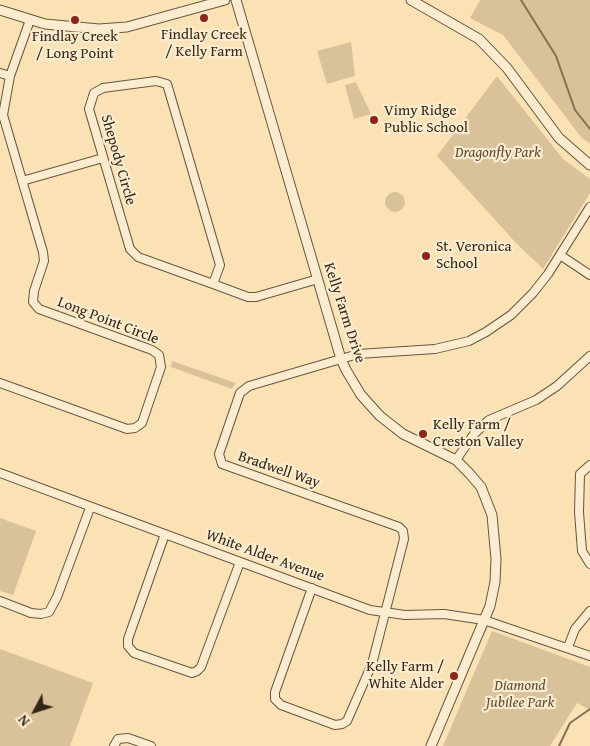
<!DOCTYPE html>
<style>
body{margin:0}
#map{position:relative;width:590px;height:746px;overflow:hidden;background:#fbe2b5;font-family:"Gentium Book Plus",serif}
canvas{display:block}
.north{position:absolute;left:10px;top:686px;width:50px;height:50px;-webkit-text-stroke:4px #fceccf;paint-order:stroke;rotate:230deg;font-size:14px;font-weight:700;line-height:20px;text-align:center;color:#332717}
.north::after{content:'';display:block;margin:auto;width:18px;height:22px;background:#332717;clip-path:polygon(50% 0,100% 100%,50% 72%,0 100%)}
</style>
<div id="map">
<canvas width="590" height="746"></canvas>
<div class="north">N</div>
</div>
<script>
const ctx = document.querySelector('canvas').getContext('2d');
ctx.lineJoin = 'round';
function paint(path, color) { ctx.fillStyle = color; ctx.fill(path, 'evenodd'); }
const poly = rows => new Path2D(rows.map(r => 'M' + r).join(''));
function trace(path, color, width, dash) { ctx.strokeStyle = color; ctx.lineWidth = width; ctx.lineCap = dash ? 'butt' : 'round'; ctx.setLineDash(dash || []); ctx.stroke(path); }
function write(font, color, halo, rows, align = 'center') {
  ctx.font = font + ' "Gentium Book Plus",serif'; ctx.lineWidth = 4.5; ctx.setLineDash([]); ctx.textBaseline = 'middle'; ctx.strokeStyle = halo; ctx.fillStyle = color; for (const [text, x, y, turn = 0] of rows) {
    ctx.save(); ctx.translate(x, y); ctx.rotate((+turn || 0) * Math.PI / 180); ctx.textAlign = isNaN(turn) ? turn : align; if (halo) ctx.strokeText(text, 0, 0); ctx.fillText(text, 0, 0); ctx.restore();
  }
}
const green = poly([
 [480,0,590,0,590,144,581,137,503,35,470,18],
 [351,42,355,76,327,84,317,51],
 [497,76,563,159,590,179,590,193,543,269,516,243,437,156],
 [356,82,371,114,354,119,345,85],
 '385 202a10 10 0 1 1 20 0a10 10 0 1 1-20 0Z',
 [172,361,236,383,232,389,171,367],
 [0,518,36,531,13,595,0,591],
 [492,631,590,667,590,710,577,703,550,746,443,746],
 [0,649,93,683,70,746,0,746]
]);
const stream = poly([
 [521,0,556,56,575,110,590,129],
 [559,746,570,723,590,709]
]);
const minor = poly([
 [0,73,10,76],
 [22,181,103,158],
 [560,255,590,275],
 [213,284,220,265,167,84,156,81,103,88,94,93,89,109,130,249,138,257,213,284,248,297,256,297,318,279],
 [0,383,127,429,135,428,142,423,161,367,159,355,152,350,39,309,33,302,34,291,44,261,43,252,3,115,10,76,30,20],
 [456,460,474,434,489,420,536,400,557,386,590,356],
 [590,465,580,474,579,512,582,551,590,564],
 [0,473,370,610,405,615,444,614,484,620,590,656],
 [165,534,128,639,128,646,134,653,192,673,197,671,201,667,240,562],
 [312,588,275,692,275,699,281,705,335,725,342,724,347,721,372,664,404,539,403,531,399,527,222,464,219,454,240,393,249,386,358,354,435,349,469,341,486,332,511,315,533,293,548,274,590,207],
 [0,601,31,613,41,614,49,612,57,597,90,508],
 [568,647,575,629,590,611],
 [114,746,118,739,128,738,151,746]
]);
const tertiary = poly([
 [236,0,341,359,346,370,361,395,380,416,403,434,456,460,469,473,481,487,492,515,496,559,495,582,490,606,431,746],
 [411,0,479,39,507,68,559,138,590,165],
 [0,10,45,24,99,29,127,27,225,0]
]);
const markers = [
 [204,18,5,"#8f2418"],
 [75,20,5,"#8f2418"],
 [374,120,5,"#8f2418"],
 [426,256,5,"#8f2418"],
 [423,434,5,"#8f2418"],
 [454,676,5,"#8f2418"]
];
const poiNames = [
 ["Findlay Creek",204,35,"center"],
 ["/ Kelly Farm",204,52,"center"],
 ["Findlay Creek",75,37,"center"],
 ["/ Long Point",75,54,"center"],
 ["Vimy Ridge",384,111],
 ["Public School",384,128],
 ["St. Veronica",436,247],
 ["School",436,264],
 ["Kelly Farm /",433,425],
 ["Creston Valley",433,442],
 ["Kelly Farm /",444,667,"right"],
 ["White Alder",444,684,"right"]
];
const parkNames = [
 ["Dragonfly Park",498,153],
 ["Diamond",520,686],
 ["Jubilee Park",520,703]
];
const streetNames = [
 ["Shepody Circle",118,160,74],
 ["Kelly Farm Drive",344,313,72],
 ["Long Point Circle",108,321,21],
 ["Bradwell Way",279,470,19],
 ["White Alder Avenue",265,556,20]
];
paint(green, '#d9c29a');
trace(stream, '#827155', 2);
trace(minor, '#65563e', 10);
trace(tertiary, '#65563e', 11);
trace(minor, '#fceccf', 8);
trace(tertiary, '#fceccf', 9);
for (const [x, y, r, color] of markers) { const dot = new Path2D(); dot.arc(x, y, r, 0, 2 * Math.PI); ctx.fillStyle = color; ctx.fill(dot); trace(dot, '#fceccf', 2); }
write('15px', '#332717', '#fceccf', poiNames, 'left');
write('italic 15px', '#5c4e38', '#fceccf', parkNames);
write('15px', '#332717', '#fceccf', streetNames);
</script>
